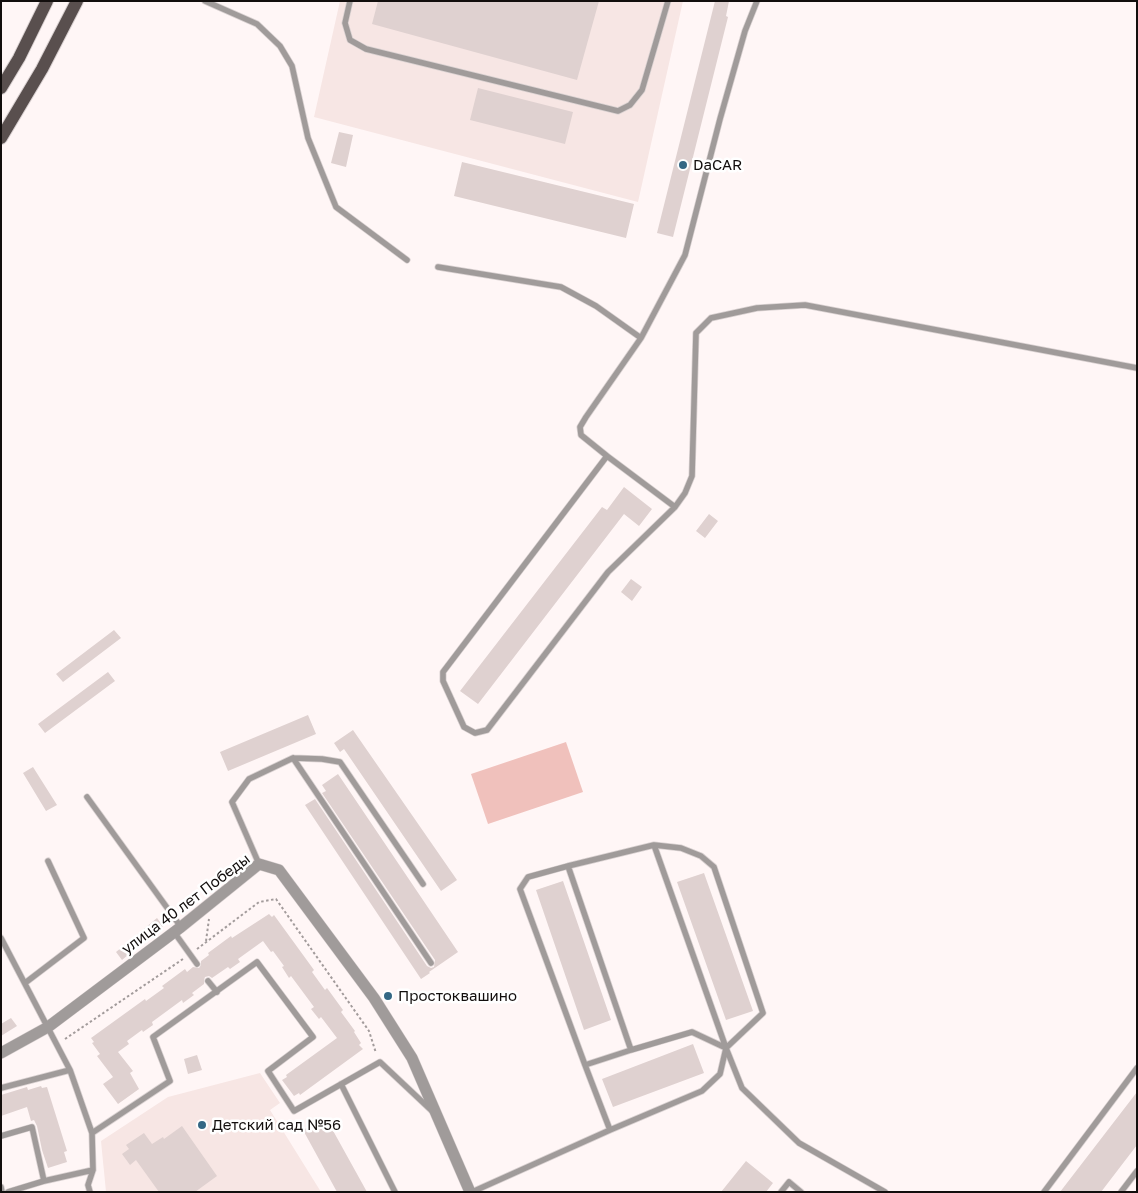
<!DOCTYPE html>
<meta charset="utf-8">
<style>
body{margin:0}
#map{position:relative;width:1138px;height:1193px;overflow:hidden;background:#fff6f6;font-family:"Golos Text",sans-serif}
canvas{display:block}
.frame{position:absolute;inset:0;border:2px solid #120e0d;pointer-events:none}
</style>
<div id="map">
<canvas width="1138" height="1193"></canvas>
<div class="frame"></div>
</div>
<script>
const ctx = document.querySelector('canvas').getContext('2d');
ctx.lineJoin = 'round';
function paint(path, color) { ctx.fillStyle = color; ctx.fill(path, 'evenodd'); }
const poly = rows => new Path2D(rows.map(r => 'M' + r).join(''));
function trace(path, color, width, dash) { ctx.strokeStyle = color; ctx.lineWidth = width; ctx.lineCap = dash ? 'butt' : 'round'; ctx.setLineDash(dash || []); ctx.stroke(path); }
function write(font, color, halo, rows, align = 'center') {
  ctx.font = font + ' "Golos Text",sans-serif'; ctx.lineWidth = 5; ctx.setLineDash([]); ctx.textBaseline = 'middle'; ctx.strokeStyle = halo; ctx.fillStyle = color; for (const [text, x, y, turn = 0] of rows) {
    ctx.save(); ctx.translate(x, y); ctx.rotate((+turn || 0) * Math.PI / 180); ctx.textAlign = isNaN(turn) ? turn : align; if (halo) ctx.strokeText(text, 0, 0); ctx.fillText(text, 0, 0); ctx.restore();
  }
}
const built = poly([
 [340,1,683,1,638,202,314,117],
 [260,1073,280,1103,270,1110,321,1192,106,1192,101,1141,168,1097]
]);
const green = poly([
 [566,742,583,792,488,824,471,774]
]);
const building = poly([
 [378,1,599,1,577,80,372,24],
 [715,1,729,1,726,16,728,17,673,237,657,233],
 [478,88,573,112,565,144,470,120],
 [339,132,353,135,346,167,331,163],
 [462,162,634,204,626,238,454,196],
 [624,487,652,509,639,526,624,514,478,704,460,691,602,507,607,510],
 [709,514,718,521,705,538,696,531],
 [631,579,642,587,632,601,621,592],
 [114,630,121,638,63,682,56,674],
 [108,672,115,681,45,733,38,724],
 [308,715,316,734,228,771,220,752],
 [353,730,457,880,441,891,344,749,340,752,334,743],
 [33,767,57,805,46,811,23,773],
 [338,774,458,952,429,972,430,973,421,979,305,805,315,799,427,966,431,968,434,967,435,960,322,793,326,791,322,785],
 [704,873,753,1011,726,1020,677,882],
 [563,881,611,1020,584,1030,536,890],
 [269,914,272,917,274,915,314,970,312,972,325,990,327,988,343,1010,341,1012,355,1031,354,1032,361,1043,359,1045,363,1049,300,1095,299,1093,294,1096,282,1080,287,1077,286,1075,337,1038,321,1017,319,1019,311,1009,314,1007,291,976,289,978,282,967,284,966,273,951,271,952,263,941,238,959,240,962,230,969,228,967,212,978,209,976,205,977,204,980,204,984,192,993,194,995,183,1003,182,1000,152,1022,153,1025,143,1032,142,1030,127,1041,129,1044,118,1052,133,1071,130,1073,139,1089,118,1104,103,1084,113,1077,97,1056,100,1054,92,1043,94,1042,91,1038,145,999,146,1001,164,988,162,986,185,969,187,972,193,967,199,968,201,965,201,961,209,955,208,953,231,936,232,938],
 [157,918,163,926,122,960,116,952],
 [11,1018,17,1026,1,1036,1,1024],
 [693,1044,704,1073,613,1107,602,1079],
 [197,1055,202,1070,188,1074,184,1059],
 [41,1086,42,1088,47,1087,67,1151,64,1152,67,1162,48,1168,42,1150,37,1126,34,1120,31,1121,27,1107,1,1116,1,1095,27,1087,28,1090],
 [1137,1092,1137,1145,1101,1192,1060,1192],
 [326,1118,367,1192,337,1192,303,1130],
 [182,1126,217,1176,195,1192,159,1192,136,1160,130,1165,122,1154,129,1149,126,1145,144,1133,152,1144,163,1137,164,1139],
 [746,1161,773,1183,766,1192,721,1192]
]);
const path = poly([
 [206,941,209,919],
 [197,949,259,902,276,899,369,1031,376,1053],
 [65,1039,183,959]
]);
const service = poly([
 [205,1,257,24,280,46,292,66,308,138,336,207,407,260],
 [350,1,345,23,350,40,366,49,618,111,630,105,642,90,668,1],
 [438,267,561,287,596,306,641,338,685,255,720,119,745,31,757,1],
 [607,456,581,435,580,427,586,417,641,338],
 [675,507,607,456,443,672,443,681,464,727,475,733,487,730,608,572,675,507,685,493,692,476,696,333,711,318,757,308,805,305,1137,368],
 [293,758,431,963],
 [87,797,181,927],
 [259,864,232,802,249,779,293,758,322,759,340,762,423,884],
 [568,866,528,877,520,889,585,1065],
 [174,932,197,964],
 [1,938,70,1070,92,1133,93,1170,88,1185,90,1192],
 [208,981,217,992],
 [25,983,84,938,48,861],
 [726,1048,692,1032,631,1050,568,866,654,845,726,1048,742,1088,799,1143,885,1192],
 [341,1084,395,1192],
 [1,1088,70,1070],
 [610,1130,585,1065,631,1050],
 [92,1133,170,1081,153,1037,257,962,313,1037,268,1071,294,1111,380,1062,431,1110],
 [1,1136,32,1127,44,1181,93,1170],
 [1,1187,2,1192],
 [8,1192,44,1181],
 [472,1192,610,1130,702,1091,720,1074,726,1048,763,1013,714,867,701,856,681,848,654,845],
 [781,1192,789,1182,801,1192],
 [1044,1192,1137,1068],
 [1121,1192,1137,1171]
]);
const minor = poly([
 [1,1053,48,1027,181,927,259,864,279,870,374,998,412,1058,470,1192]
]);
const primary = poly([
 [1,88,19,58,47,1],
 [1,138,42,69,77,1]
]);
const markers = [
 [683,165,5,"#346784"],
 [388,996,5,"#346784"],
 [202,1125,5,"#346784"]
];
const poiNames = [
 ["DaCAR",693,165],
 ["Простоквашино",398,996],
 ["Детский сад №56",212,1125]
];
const streetNames = [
 ["улица 40 лет Победы",186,904,-37]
];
paint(built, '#f7e6e4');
paint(green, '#f0c1bc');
paint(building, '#dfd1d0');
trace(service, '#d9d1d1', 7);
trace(minor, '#d9d1d1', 12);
trace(primary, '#d9d1d1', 14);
trace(path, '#a29b9b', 2, [2.5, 2.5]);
trace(service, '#a09b9a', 5.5);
trace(minor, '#a09b9a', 11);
trace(primary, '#594f4e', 12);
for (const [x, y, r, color] of markers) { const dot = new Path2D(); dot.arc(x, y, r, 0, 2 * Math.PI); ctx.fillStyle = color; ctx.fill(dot); trace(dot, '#fff', 2); }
write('15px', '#120e0d', '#fff', poiNames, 'left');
write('15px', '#120e0d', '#fff', streetNames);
</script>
